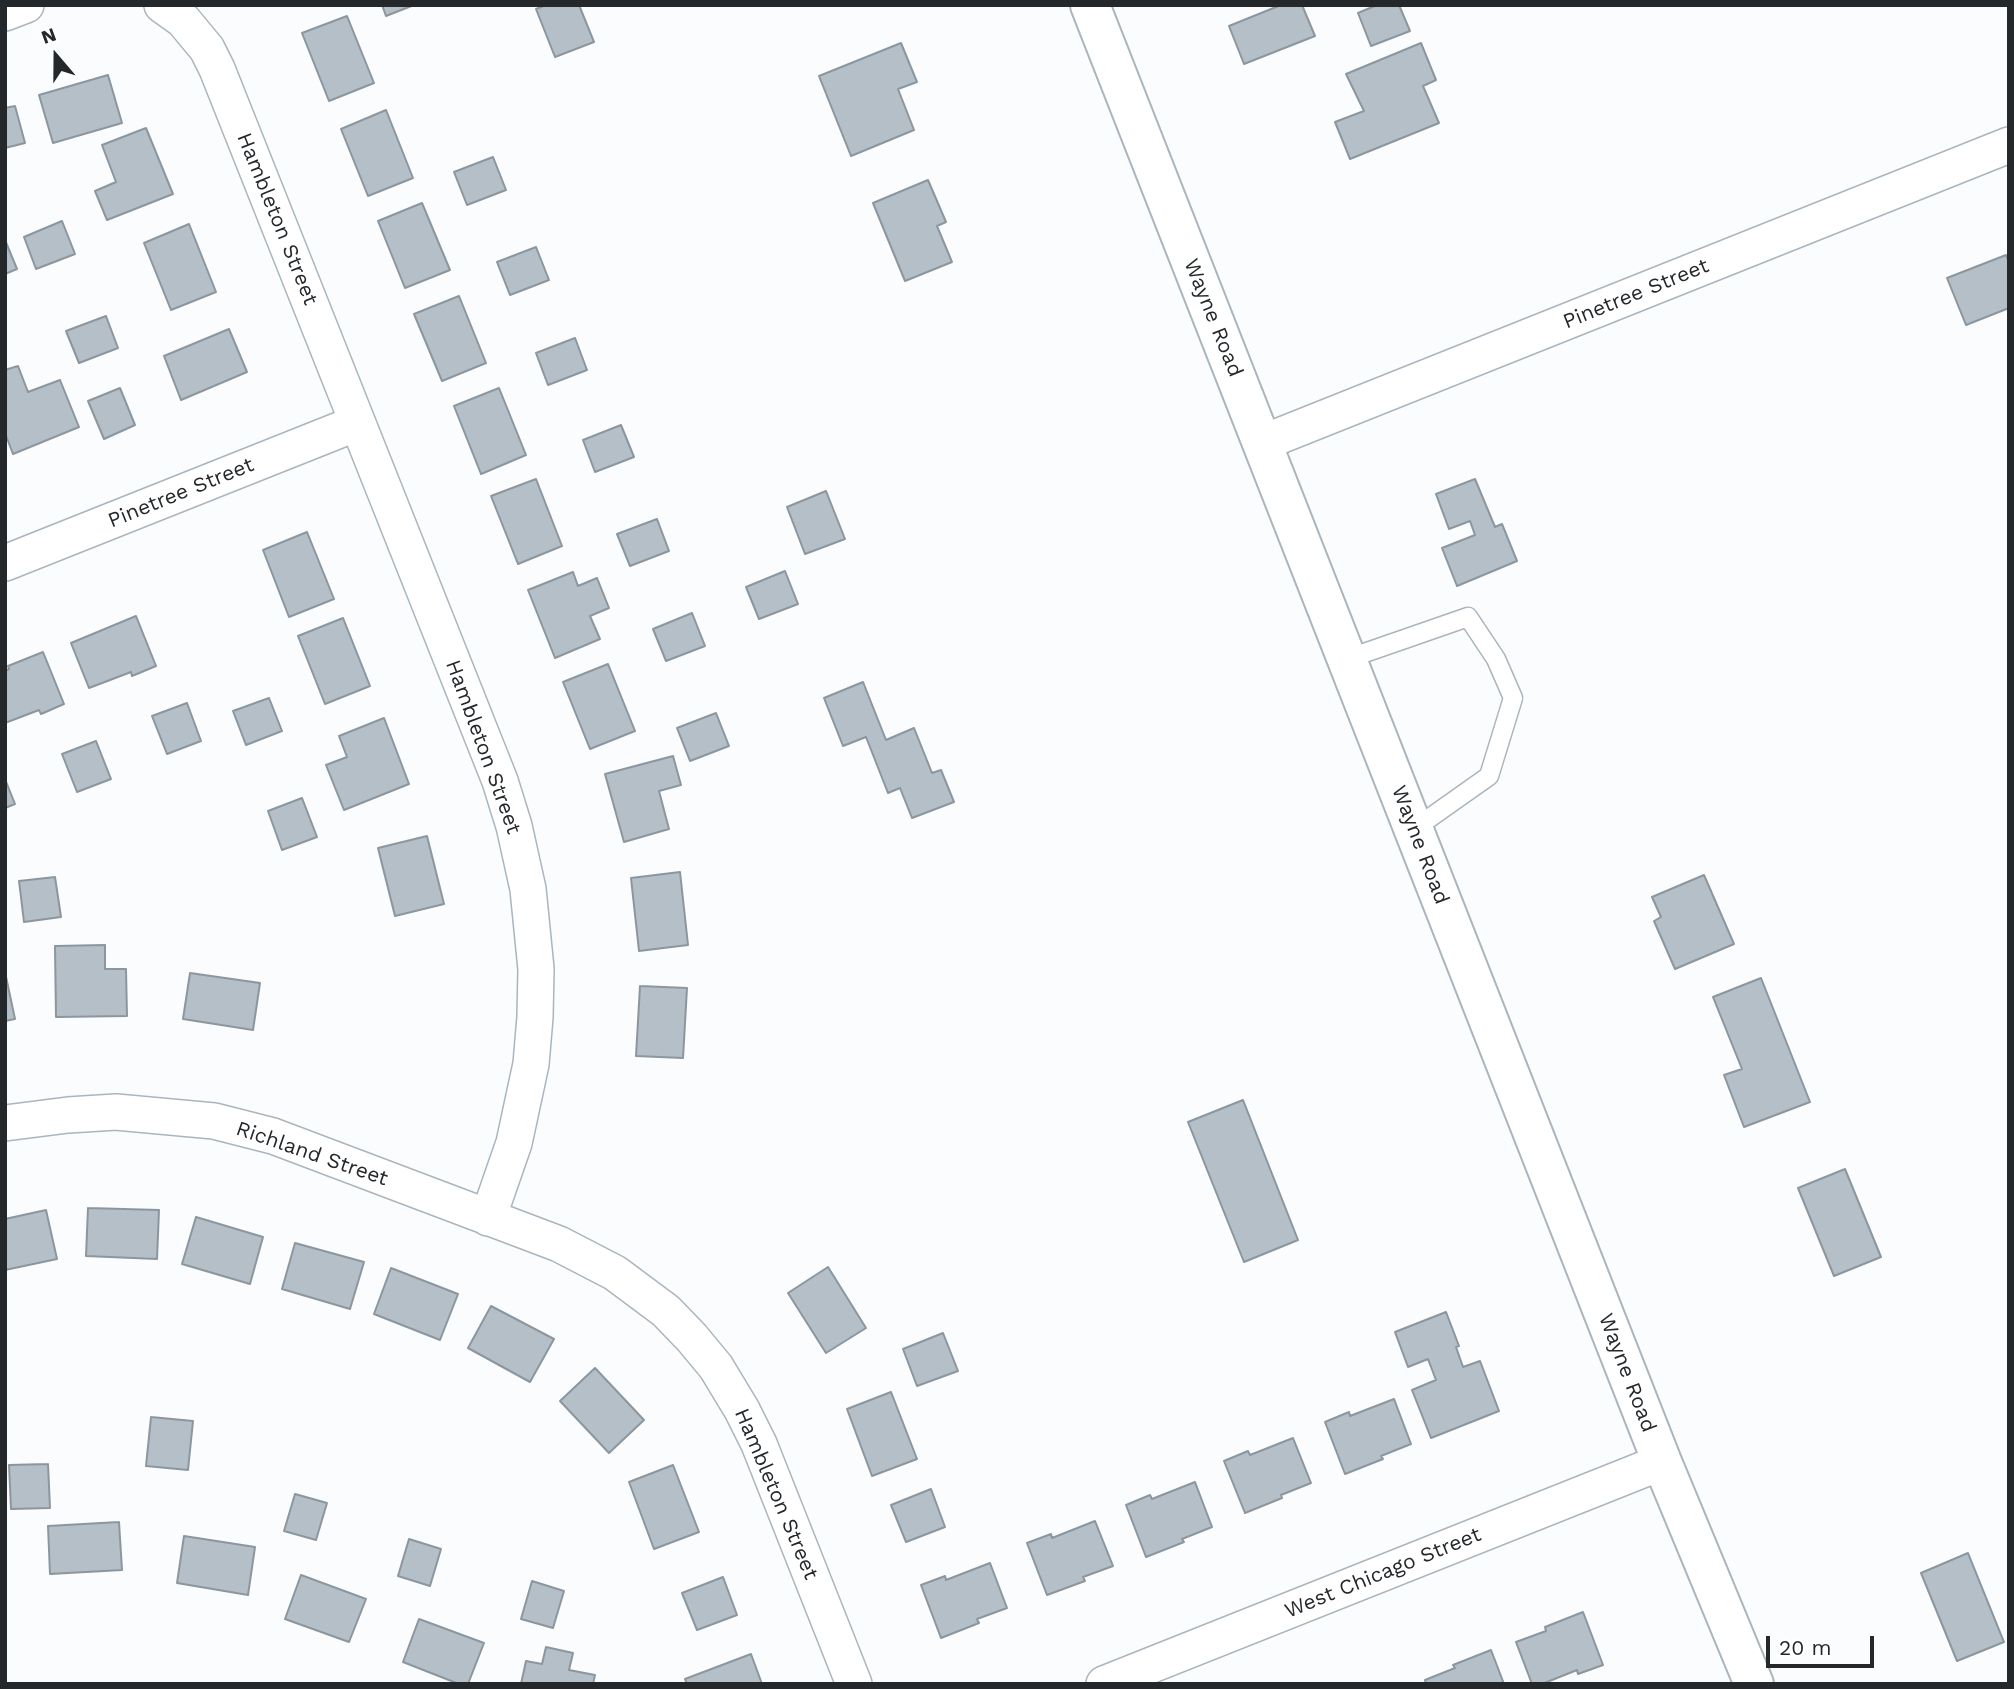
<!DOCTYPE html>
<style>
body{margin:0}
#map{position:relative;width:2014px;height:1689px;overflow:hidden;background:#fafcfe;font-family:"Work Sans",sans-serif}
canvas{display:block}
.frame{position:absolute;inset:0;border:7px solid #24282b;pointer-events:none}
.north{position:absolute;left:21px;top:21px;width:70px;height:70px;-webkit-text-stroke:5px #fff;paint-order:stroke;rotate:340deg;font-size:19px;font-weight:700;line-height:28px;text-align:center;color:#24282b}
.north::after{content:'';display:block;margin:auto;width:24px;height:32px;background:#24282b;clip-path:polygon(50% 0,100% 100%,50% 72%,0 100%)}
.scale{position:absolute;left:1766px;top:1636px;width:108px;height:32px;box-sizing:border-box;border:4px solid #24282b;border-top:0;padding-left:9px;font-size:21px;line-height:24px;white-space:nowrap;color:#24282b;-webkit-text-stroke:5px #fff;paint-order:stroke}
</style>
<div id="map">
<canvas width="2014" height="1689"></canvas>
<div class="frame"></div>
<div class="north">N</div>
<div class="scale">20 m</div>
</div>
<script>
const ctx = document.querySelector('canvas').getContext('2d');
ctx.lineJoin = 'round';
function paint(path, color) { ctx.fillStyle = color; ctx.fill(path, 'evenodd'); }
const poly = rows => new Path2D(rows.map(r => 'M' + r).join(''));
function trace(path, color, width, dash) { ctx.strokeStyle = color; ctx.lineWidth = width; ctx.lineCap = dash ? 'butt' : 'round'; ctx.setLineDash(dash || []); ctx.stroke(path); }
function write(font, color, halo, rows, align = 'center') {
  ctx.font = font + ' "Work Sans",sans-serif'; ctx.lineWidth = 5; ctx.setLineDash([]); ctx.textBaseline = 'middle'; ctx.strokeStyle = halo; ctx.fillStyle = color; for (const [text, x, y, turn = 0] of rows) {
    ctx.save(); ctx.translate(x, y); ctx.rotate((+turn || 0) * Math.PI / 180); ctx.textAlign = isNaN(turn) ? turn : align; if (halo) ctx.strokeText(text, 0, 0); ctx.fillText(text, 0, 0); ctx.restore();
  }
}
const building = poly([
 [382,5,414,5,386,16,382,5],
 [546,5,579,5,594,42,555,57,536,9,546,5],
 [1281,5,1302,5,1315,36,1244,64,1229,26,1281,5],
 [1377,5,1399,5,1410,31,1371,46,1358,13,1377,5],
 [347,16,374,83,329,101,302,33,347,16],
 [901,43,917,82,898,89,914,130,851,156,819,76,901,43],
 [1421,43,1436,80,1423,86,1439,123,1350,159,1335,122,1364,111,1346,74,1421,43],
 [108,75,122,123,53,143,39,95,108,75],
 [15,106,25,143,5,148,5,108,15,106],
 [386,110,413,178,368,196,341,129,386,110],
 [146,128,173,194,107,220,95,191,116,182,102,145,146,128],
 [493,157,506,190,467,205,454,172,493,157],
 [928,180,946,222,937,226,952,262,905,281,873,203,928,180],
 [422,203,450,270,405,288,378,221,422,203],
 [62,221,75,254,36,269,24,237,62,221],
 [189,224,216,292,171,310,144,243,189,224],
 [5,240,17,269,5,274,5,240],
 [536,247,549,280,510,295,497,262,536,247],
 [2006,255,2009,262,2009,308,1966,325,1947,278,2006,255],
 [459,296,486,363,442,381,414,314,459,296],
 [106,316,118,348,79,363,66,331,106,316],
 [229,329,247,372,181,400,164,356,229,329],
 [575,338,587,370,548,385,536,353,575,338],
 [18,366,28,392,60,380,79,427,13,454,5,433,5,370,18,366],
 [120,388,135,425,104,439,88,401,120,388],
 [499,388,526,455,481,474,454,406,499,388],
 [621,425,634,457,595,472,583,440,621,425],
 [536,479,562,546,518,564,491,496,536,479],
 [1475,479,1495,527,1502,524,1517,561,1457,586,1442,548,1475,535,1470,521,1449,529,1436,494,1475,479],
 [826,491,845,539,805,554,787,507,826,491],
 [657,519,669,551,630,566,617,534,657,519],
 [307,532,334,599,289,617,263,550,307,532],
 [785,571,798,604,759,619,746,587,785,571],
 [573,572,578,586,597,578,609,608,590,616,600,639,555,658,528,590,573,572],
 [692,613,705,646,666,661,653,629,692,613],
 [136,616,156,666,132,676,131,672,89,688,71,643,136,616],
 [343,618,370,686,325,704,298,636,343,618],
 [43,652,64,704,41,714,39,710,5,723,5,671,9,669,8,666,43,652],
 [608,664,635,731,590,749,563,682,608,664],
 [863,682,886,740,914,728,932,773,941,770,954,802,912,818,900,788,888,793,866,737,843,746,824,698,863,682],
 [269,698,282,731,246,745,233,711,269,698],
 [187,703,201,741,167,754,152,716,187,703],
 [716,713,729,746,690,761,677,728,716,713],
 [384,718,409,784,344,810,326,765,347,757,339,736,384,718],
 [96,741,111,779,77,792,62,754,96,741],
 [673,756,681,785,659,791,669,829,624,842,605,774,673,756],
 [5,779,15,804,5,808,5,779],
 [302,798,317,837,282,850,268,811,302,798],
 [427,836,444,904,395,916,378,848,427,836],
 [680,872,688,945,639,951,631,878,680,872],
 [1704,875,1734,944,1675,969,1654,921,1661,917,1652,897,1704,875],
 [55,877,61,917,24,922,19,881,55,877],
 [105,945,105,969,126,969,127,1016,56,1017,55,946,105,945],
 [5,972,15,1019,5,1021,5,972],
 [190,973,260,983,253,1030,183,1019,190,973],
 [1761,978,1810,1102,1744,1127,1724,1075,1742,1069,1713,997,1761,978],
 [640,986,687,988,683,1058,636,1056,640,986],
 [1243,1100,1298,1240,1244,1262,1188,1122,1243,1100],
 [1845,1169,1881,1257,1834,1276,1798,1188,1845,1169],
 [88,1208,159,1210,157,1259,86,1256,88,1208],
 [46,1210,57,1259,5,1270,5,1219,46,1210],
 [196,1217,263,1237,250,1284,182,1264,196,1217],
 [295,1243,364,1262,350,1309,282,1289,295,1243],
 [828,1267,866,1328,826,1353,788,1293,828,1267],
 [391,1268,458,1294,440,1340,374,1314,391,1268],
 [491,1306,554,1339,530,1382,468,1348,491,1306],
 [1446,1312,1459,1346,1456,1347,1463,1367,1480,1361,1499,1411,1431,1438,1412,1390,1436,1380,1428,1359,1408,1367,1395,1332,1446,1312],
 [943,1333,958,1371,917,1386,903,1349,943,1333],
 [595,1368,644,1420,609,1453,560,1401,595,1368],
 [891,1392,917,1459,872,1476,847,1409,891,1392],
 [1394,1399,1411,1444,1381,1456,1383,1459,1345,1474,1325,1422,1349,1412,1350,1416,1394,1399],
 [151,1417,193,1421,188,1470,146,1466,151,1417],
 [1293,1438,1311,1483,1281,1495,1282,1498,1245,1513,1224,1461,1248,1451,1250,1455,1293,1438],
 [48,1464,50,1508,11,1509,9,1465,48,1464],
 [673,1465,699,1532,654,1549,629,1482,673,1465],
 [1195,1482,1212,1527,1182,1539,1184,1542,1146,1557,1126,1505,1150,1495,1152,1499,1195,1482],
 [931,1489,945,1527,906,1542,891,1505,931,1489],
 [295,1494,327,1503,316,1540,284,1531,295,1494],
 [1095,1521,1113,1566,1083,1577,1085,1581,1047,1595,1027,1543,1051,1534,1052,1538,1095,1521],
 [119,1522,122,1570,50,1574,48,1526,119,1522],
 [184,1536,255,1547,248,1595,177,1583,184,1536],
 [409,1539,441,1549,430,1586,398,1576,409,1539],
 [1968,1553,2004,1642,1957,1661,1921,1573,1968,1553],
 [990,1563,1007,1608,977,1619,979,1623,941,1638,921,1585,945,1576,946,1580,990,1563],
 [301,1575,366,1599,349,1642,285,1619,301,1575],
 [723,1577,737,1615,697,1630,682,1593,723,1577],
 [532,1581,564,1591,553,1628,521,1619,532,1581],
 [1583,1612,1603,1665,1578,1674,1577,1670,1542,1684,1532,1684,1516,1642,1546,1631,1545,1627,1583,1612],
 [419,1619,484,1643,468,1684,459,1684,403,1662,419,1619],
 [546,1647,573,1653,569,1670,595,1675,593,1684,521,1684,526,1661,542,1664,546,1647],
 [1491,1650,1504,1684,1426,1684,1425,1680,1455,1668,1453,1665,1491,1650],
 [751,1654,762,1684,687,1684,685,1679,751,1654]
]);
const service = poly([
 [1347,659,1468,617,1496,659,1513,698,1489,776,1414,829]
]);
const minor = poly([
 [162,5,183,20,207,49,217,69,500,781,514,826,528,889,536,969,535,1017,531,1064,514,1143,488,1218],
 [5,13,26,5],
 [1262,443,2009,145],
 [5,563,357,423],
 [5,1123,68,1115,116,1112,214,1121,273,1136,559,1244,615,1273,666,1311,692,1338,716,1367,742,1410,759,1444,854,1684],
 [1104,1684,1662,1462]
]);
const secondary = poly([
 [1090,5,1662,1462,1754,1684]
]);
const streetNames = [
 ["Hambleton Street",277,219,68],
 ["Pinetree Street",1636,294,-22],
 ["Wayne Road",1213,318,68],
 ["Pinetree Street",181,493,-22],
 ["Hambleton Street",483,747,70],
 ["Wayne Road",1420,845,69],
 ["Richland Street",312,1154,19],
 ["Wayne Road",1627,1373,69],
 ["Hambleton Street",776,1494,67],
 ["West Chicago Street",1383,1573,-22]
];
paint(building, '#b4bfc8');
trace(building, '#8c969f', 2);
trace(service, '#aab5be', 21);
trace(minor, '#aab5be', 38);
trace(secondary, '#aab5be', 42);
trace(service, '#fff', 18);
trace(minor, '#fff', 35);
trace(secondary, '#fff', 38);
write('21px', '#24282b', '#fff', streetNames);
</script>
